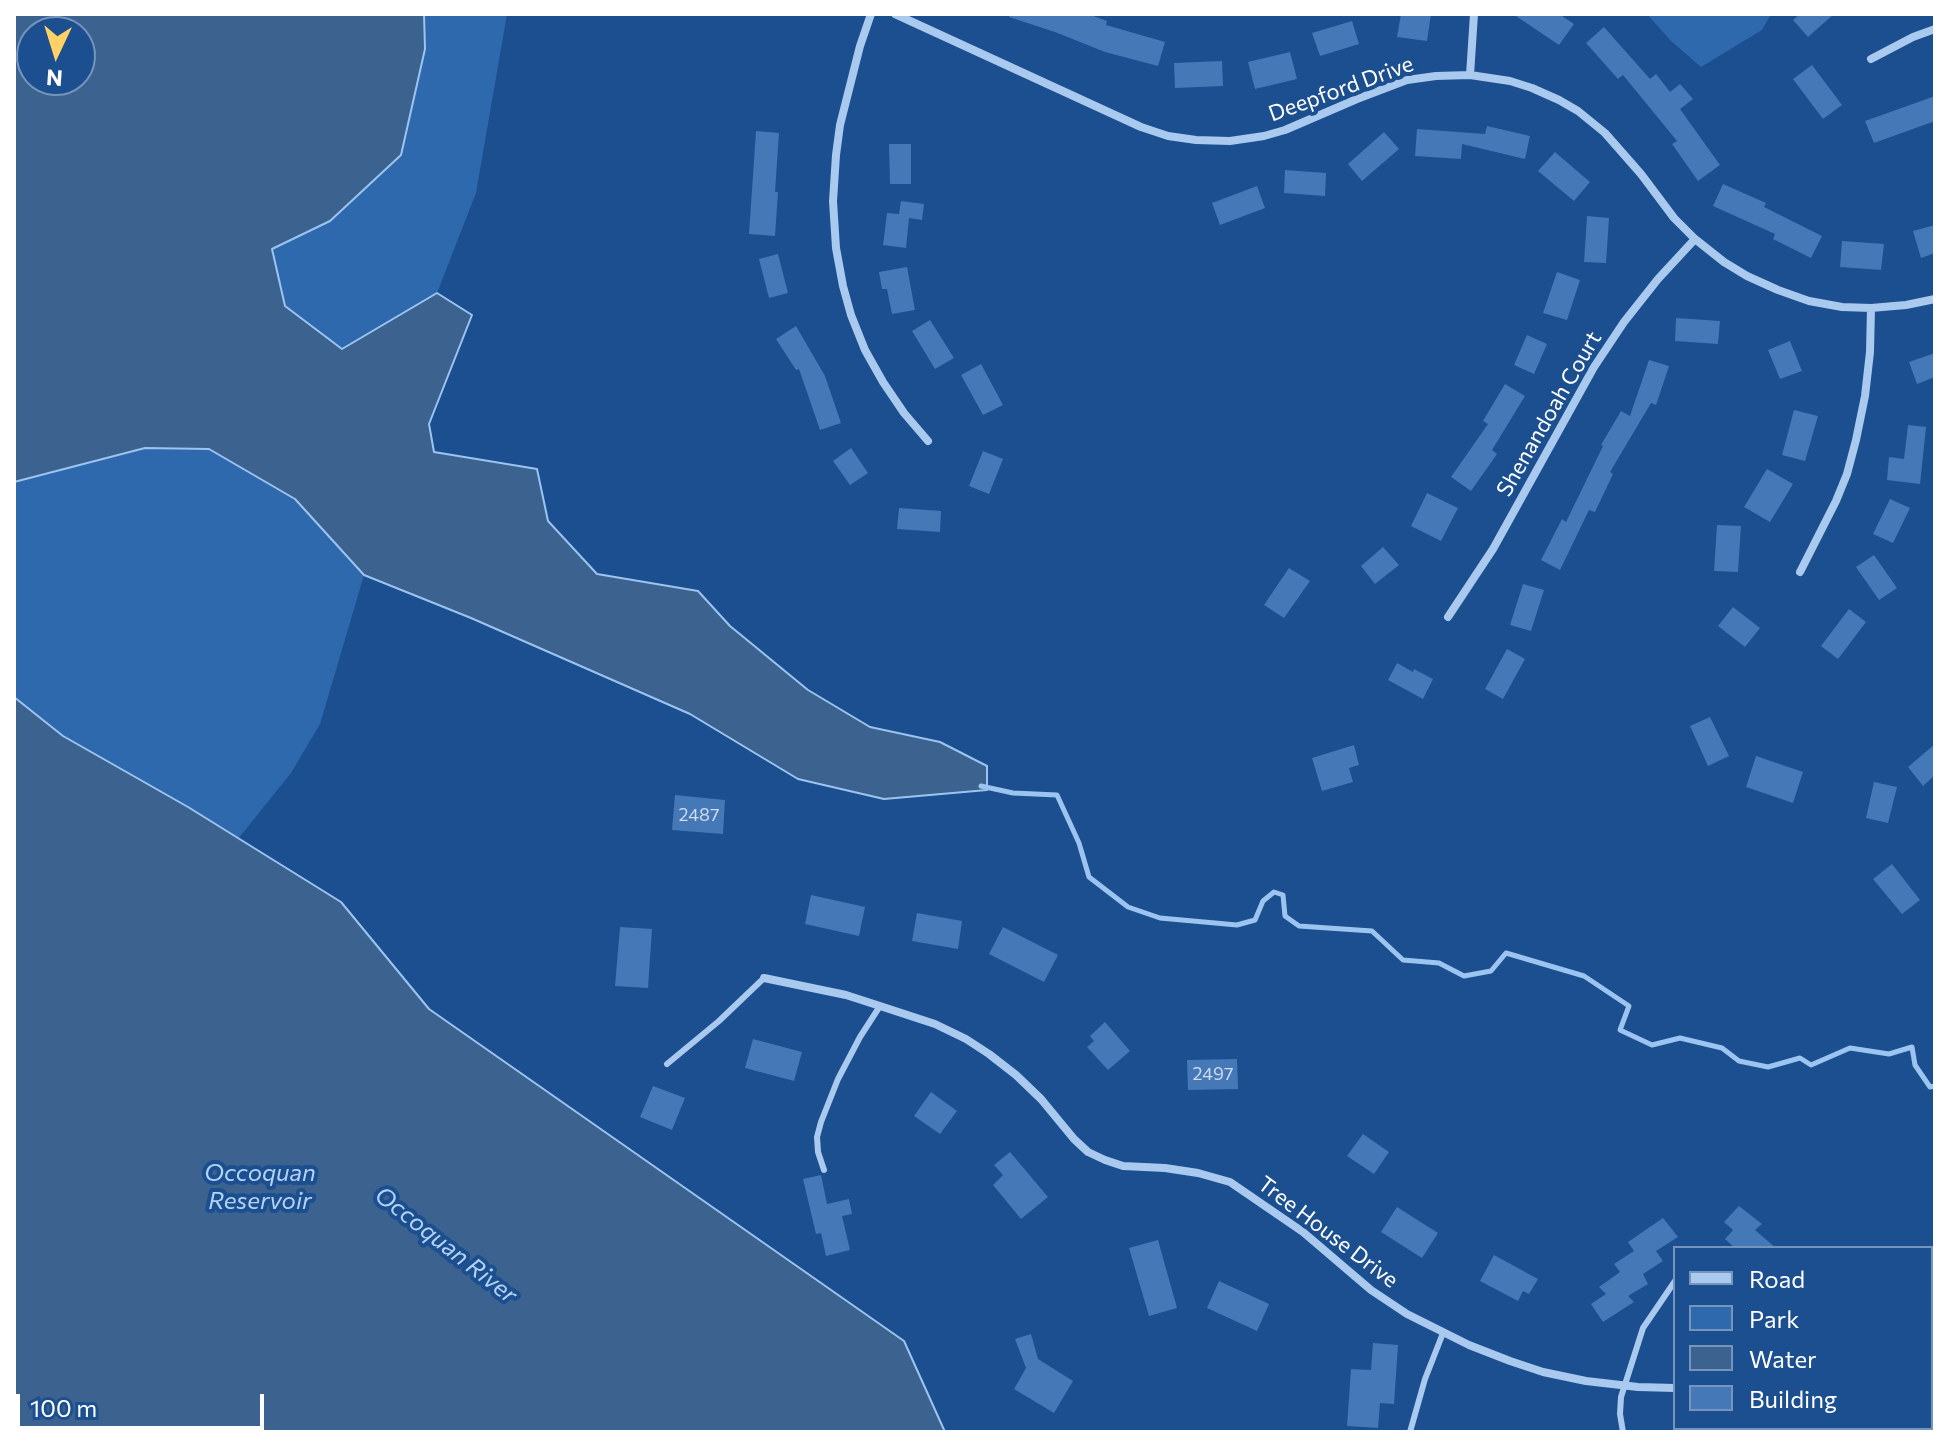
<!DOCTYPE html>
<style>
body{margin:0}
#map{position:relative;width:1949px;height:1446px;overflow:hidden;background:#1b4f8f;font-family:Commissioner,sans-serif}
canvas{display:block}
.frame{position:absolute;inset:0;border:16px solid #fff;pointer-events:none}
.legend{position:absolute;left:1673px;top:1246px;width:260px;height:184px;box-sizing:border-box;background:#1b4f8f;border:2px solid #7695bc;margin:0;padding:10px 14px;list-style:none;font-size:24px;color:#fff}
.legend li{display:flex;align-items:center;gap:16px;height:40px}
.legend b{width:40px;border:2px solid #7695bc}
.north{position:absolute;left:16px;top:16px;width:80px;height:80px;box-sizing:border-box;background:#1b4f8f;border:2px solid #7695bc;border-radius:50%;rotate:184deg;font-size:22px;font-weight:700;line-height:32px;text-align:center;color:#fff}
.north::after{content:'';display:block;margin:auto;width:28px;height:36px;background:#ffd166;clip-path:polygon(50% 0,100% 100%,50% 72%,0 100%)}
.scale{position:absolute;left:16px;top:1394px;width:248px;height:36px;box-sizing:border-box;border:4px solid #fff;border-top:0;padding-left:10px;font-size:24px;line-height:28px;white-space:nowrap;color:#fff;-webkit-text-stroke:6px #1b4f8f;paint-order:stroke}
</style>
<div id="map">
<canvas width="1949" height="1446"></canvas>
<div class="frame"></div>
<ul class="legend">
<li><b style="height:10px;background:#a9c9ee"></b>Road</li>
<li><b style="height:22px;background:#2e69ad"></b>Park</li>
<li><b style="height:22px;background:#3c6290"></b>Water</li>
<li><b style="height:22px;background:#4478b7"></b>Building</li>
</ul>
<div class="north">N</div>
<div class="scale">100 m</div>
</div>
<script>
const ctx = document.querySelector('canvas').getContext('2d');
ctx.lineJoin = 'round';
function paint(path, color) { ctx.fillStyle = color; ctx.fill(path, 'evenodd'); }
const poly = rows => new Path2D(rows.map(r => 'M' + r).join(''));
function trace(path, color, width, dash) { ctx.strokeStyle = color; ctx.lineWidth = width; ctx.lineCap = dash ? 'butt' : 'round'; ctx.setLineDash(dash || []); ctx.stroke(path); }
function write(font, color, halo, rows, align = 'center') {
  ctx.font = font + ' Commissioner,sans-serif'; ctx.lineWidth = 8; ctx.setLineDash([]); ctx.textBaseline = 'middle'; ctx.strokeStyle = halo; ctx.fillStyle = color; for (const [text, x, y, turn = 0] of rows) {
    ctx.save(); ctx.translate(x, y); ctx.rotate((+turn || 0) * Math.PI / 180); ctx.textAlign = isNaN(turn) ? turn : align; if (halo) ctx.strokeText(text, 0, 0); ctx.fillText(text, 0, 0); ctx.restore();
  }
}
const green = poly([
 [424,14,507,14,476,193,437,293,342,349,285,306,272,249,330,220,425,49],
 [1647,14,1771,14,1762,30,1701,67,1670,40],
 [145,448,209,449,295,499,364,575,320,724,291,773,238,839,188,807,63,736,14,697,14,482]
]);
const water = poly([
 [14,14,424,14,425,49,401,155,330,221,272,249,285,306,342,349,437,293,472,315,429,424,434,452,537,469,548,521,597,574,698,591,730,626,808,690,870,727,940,742,987,766,987,790,884,799,798,779,690,714,471,618,364,575,295,499,209,449,145,448,14,482,14,14],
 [32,32,80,32,80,80,32,80,32,32],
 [14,697,63,736,188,807,341,902,429,1009,904,1341,945,1432,14,1432,14,697]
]);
const stream = poly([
 [981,786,1013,793,1057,795,1079,843,1089,877,1128,907,1160,918,1237,925,1255,920,1263,901,1274,892,1283,895,1285,916,1299,926,1372,931,1403,960,1439,963,1464,976,1491,971,1506,953,1584,976,1629,1006,1620,1030,1652,1045,1680,1038,1722,1048,1739,1061,1768,1067,1800,1058,1811,1065,1850,1048,1889,1054,1912,1047,1915,1065,1930,1087,1935,1086]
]);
const building = poly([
 [1010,14,1088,14,1107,21,1106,25,1165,42,1158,66,1105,52,1055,32,1009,17],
 [1401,14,1431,14,1427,41,1397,37],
 [1513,14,1559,14,1574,24,1559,45],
 [1800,14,1834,14,1808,37,1793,20],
 [1352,21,1359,44,1320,56,1312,33],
 [1604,27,1650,79,1656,74,1670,92,1680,84,1693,99,1680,109,1720,165,1698,181,1672,144,1677,141,1623,75,1618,79,1586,43],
 [1290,52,1297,79,1255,89,1248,62],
 [1222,61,1223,86,1175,88,1174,63],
 [1812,65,1842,105,1823,119,1793,79],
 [1935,96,1935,121,1874,143,1865,121],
 [1487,126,1530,136,1525,159,1462,144,1461,159,1415,156,1417,129,1485,134],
 [756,131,779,133,775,192,778,192,775,236,749,234],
 [1384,132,1399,149,1362,181,1348,164],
 [889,144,911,144,911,184,890,184],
 [1555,152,1590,182,1574,201,1538,171],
 [1285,170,1326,173,1325,196,1284,193],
 [1723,184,1766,203,1764,207,1822,236,1811,258,1773,239,1775,234,1713,206],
 [1257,186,1265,208,1220,225,1212,203],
 [901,201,924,204,922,220,909,218,906,248,883,245,887,213,899,214],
 [1587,216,1609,218,1606,263,1584,262],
 [1935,225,1935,253,1921,258,1913,231],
 [1842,241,1884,244,1881,270,1840,267],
 [778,254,788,293,769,298,759,259],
 [907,267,915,310,892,314,887,289,882,289,879,272],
 [1557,272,1580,280,1567,320,1543,313],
 [1676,318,1720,321,1718,344,1675,341],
 [930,320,954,358,935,369,912,331],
 [796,326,825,376,841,423,820,430,799,369,796,370,776,339],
 [1527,335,1547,344,1534,374,1514,365],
 [1790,341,1802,371,1780,379,1768,350],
 [1935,353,1935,377,1917,384,1909,362],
 [1649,360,1669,366,1656,405,1651,403,1610,472,1613,474,1595,512,1589,510,1560,570,1541,560,1562,519,1566,522,1603,446,1601,445,1621,411,1630,416],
 [981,364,1003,405,983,415,961,375],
 [1505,384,1525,396,1492,450,1497,454,1471,491,1451,477,1488,424,1483,421],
 [1794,410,1818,416,1805,461,1782,455],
 [1908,425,1926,427,1920,484,1887,480,1889,457,1904,459],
 [851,448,868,473,850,485,833,461],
 [983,451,1003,459,989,494,969,486],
 [1767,469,1793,484,1770,522,1744,507],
 [1427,493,1458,508,1441,541,1411,526],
 [1890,499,1910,508,1893,543,1873,534],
 [899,508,941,511,940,532,897,529],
 [1717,525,1741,526,1738,572,1714,571],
 [1383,547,1399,565,1375,584,1361,566],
 [1874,555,1897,588,1879,600,1856,567],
 [1289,568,1310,581,1284,618,1264,605],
 [1523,584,1544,590,1531,631,1510,625],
 [1733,607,1760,628,1745,647,1718,626],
 [1849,609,1866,622,1838,659,1821,646],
 [1507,649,1525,659,1503,699,1485,689],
 [1397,663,1413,672,1414,669,1433,679,1423,699,1388,680],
 [1710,717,1729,756,1708,766,1690,726],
 [1935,744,1935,775,1923,786,1908,767],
 [1354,745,1359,765,1349,768,1353,782,1322,791,1312,758],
 [1756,756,1803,772,1793,803,1746,787],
 [1874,782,1897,787,1888,823,1866,818],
 [675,795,725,800,723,834,672,830],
 [1892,864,1920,900,1902,914,1873,879],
 [811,895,865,907,859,936,805,924],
 [917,913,962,921,958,949,912,941],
 [620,927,652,929,648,988,615,986],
 [1003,927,1058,955,1044,982,989,954],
 [1105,1022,1130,1051,1108,1070,1087,1047,1094,1041,1090,1036],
 [753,1039,802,1052,794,1081,745,1068],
 [1237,1059,1238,1089,1188,1090,1187,1060],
 [653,1086,685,1098,672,1130,640,1117],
 [931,1092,957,1111,940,1134,914,1116],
 [1363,1134,1389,1152,1374,1174,1347,1156],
 [1010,1152,1048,1197,1021,1219,993,1185,1003,1175,994,1165],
 [821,1175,827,1204,849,1199,852,1214,842,1216,850,1250,826,1256,821,1233,816,1234,803,1179],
 [1739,1206,1762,1224,1755,1230,1776,1248,1735,1248,1725,1239,1733,1230,1724,1222],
 [1397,1207,1438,1233,1422,1258,1381,1232],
 [1663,1218,1678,1237,1656,1251,1663,1261,1643,1274,1648,1284,1628,1296,1634,1302,1603,1322,1591,1304,1606,1294,1599,1287,1620,1272,1614,1264,1634,1251,1628,1242],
 [1158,1240,1177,1308,1149,1316,1129,1248],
 [1494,1255,1538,1279,1529,1294,1523,1291,1518,1301,1480,1281],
 [1219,1281,1269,1304,1257,1331,1207,1308],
 [1031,1334,1038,1359,1073,1381,1054,1413,1014,1389,1026,1368,1015,1339],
 [1373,1343,1398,1345,1394,1404,1380,1403,1378,1428,1347,1426,1351,1369,1371,1370]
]);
const service = poly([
 [667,1064,719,1021,764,978],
 [824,1170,818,1152,817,1137,821,1122,838,1079,860,1037,880,1006],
 [1410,1432,1425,1379,1443,1333],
 [1623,1432,1620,1414,1621,1397,1643,1328,1675,1281],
 [1770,1432,1771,1428]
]);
const minor = poly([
 [871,14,860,46,840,125,836,155,833,201,836,248,843,286,851,315,865,350,883,382,904,413,928,441],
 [895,14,1141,127,1168,136,1196,140,1230,141,1264,136,1285,130,1357,99,1407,80,1436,76,1470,75,1510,81,1532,88,1559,100,1578,111,1605,133,1641,174,1674,218,1695,239,1724,262,1747,276,1778,290,1809,301,1842,307,1871,308,1906,305,1935,299],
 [1871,59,1913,37,1935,29],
 [1470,75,1474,14],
 [1800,572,1836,501,1847,474,1856,440,1865,396,1870,352,1871,308],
 [1448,617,1493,549,1594,367,1624,322,1658,279,1695,239],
 [764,978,846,995,880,1006,935,1024,966,1039,989,1054,1016,1075,1041,1099,1074,1139,1088,1152,1105,1160,1123,1166,1165,1168,1198,1173,1230,1182,1303,1232,1371,1290,1407,1314,1469,1345,1510,1361,1543,1372,1586,1381,1638,1387,1675,1388],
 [1931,1325,1935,1324]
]);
const numberNames = [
 ["2487",699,815],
 ["2497",1213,1074]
];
const streetNames = [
 ["Deepford Drive",1341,89,-20],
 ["Shenandoah Court",1549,414,-60],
 ["Tree House Drive",1328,1232,37]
];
const waterNames = [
 ["Occoquan",260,1173],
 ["Reservoir",260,1201],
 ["Occoquan River",446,1245,38]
];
paint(green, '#2e69ad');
paint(water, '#3c6290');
trace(water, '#9cc4f0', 2);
trace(stream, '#9cc4f0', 5);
paint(building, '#4478b7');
trace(service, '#a9c9ee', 6);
trace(minor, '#a9c9ee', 8);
write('18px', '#d0dded', null, numberNames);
write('22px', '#fff', '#1b4f8f', streetNames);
write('italic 24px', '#b5d3f5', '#1b4f8f', waterNames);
</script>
